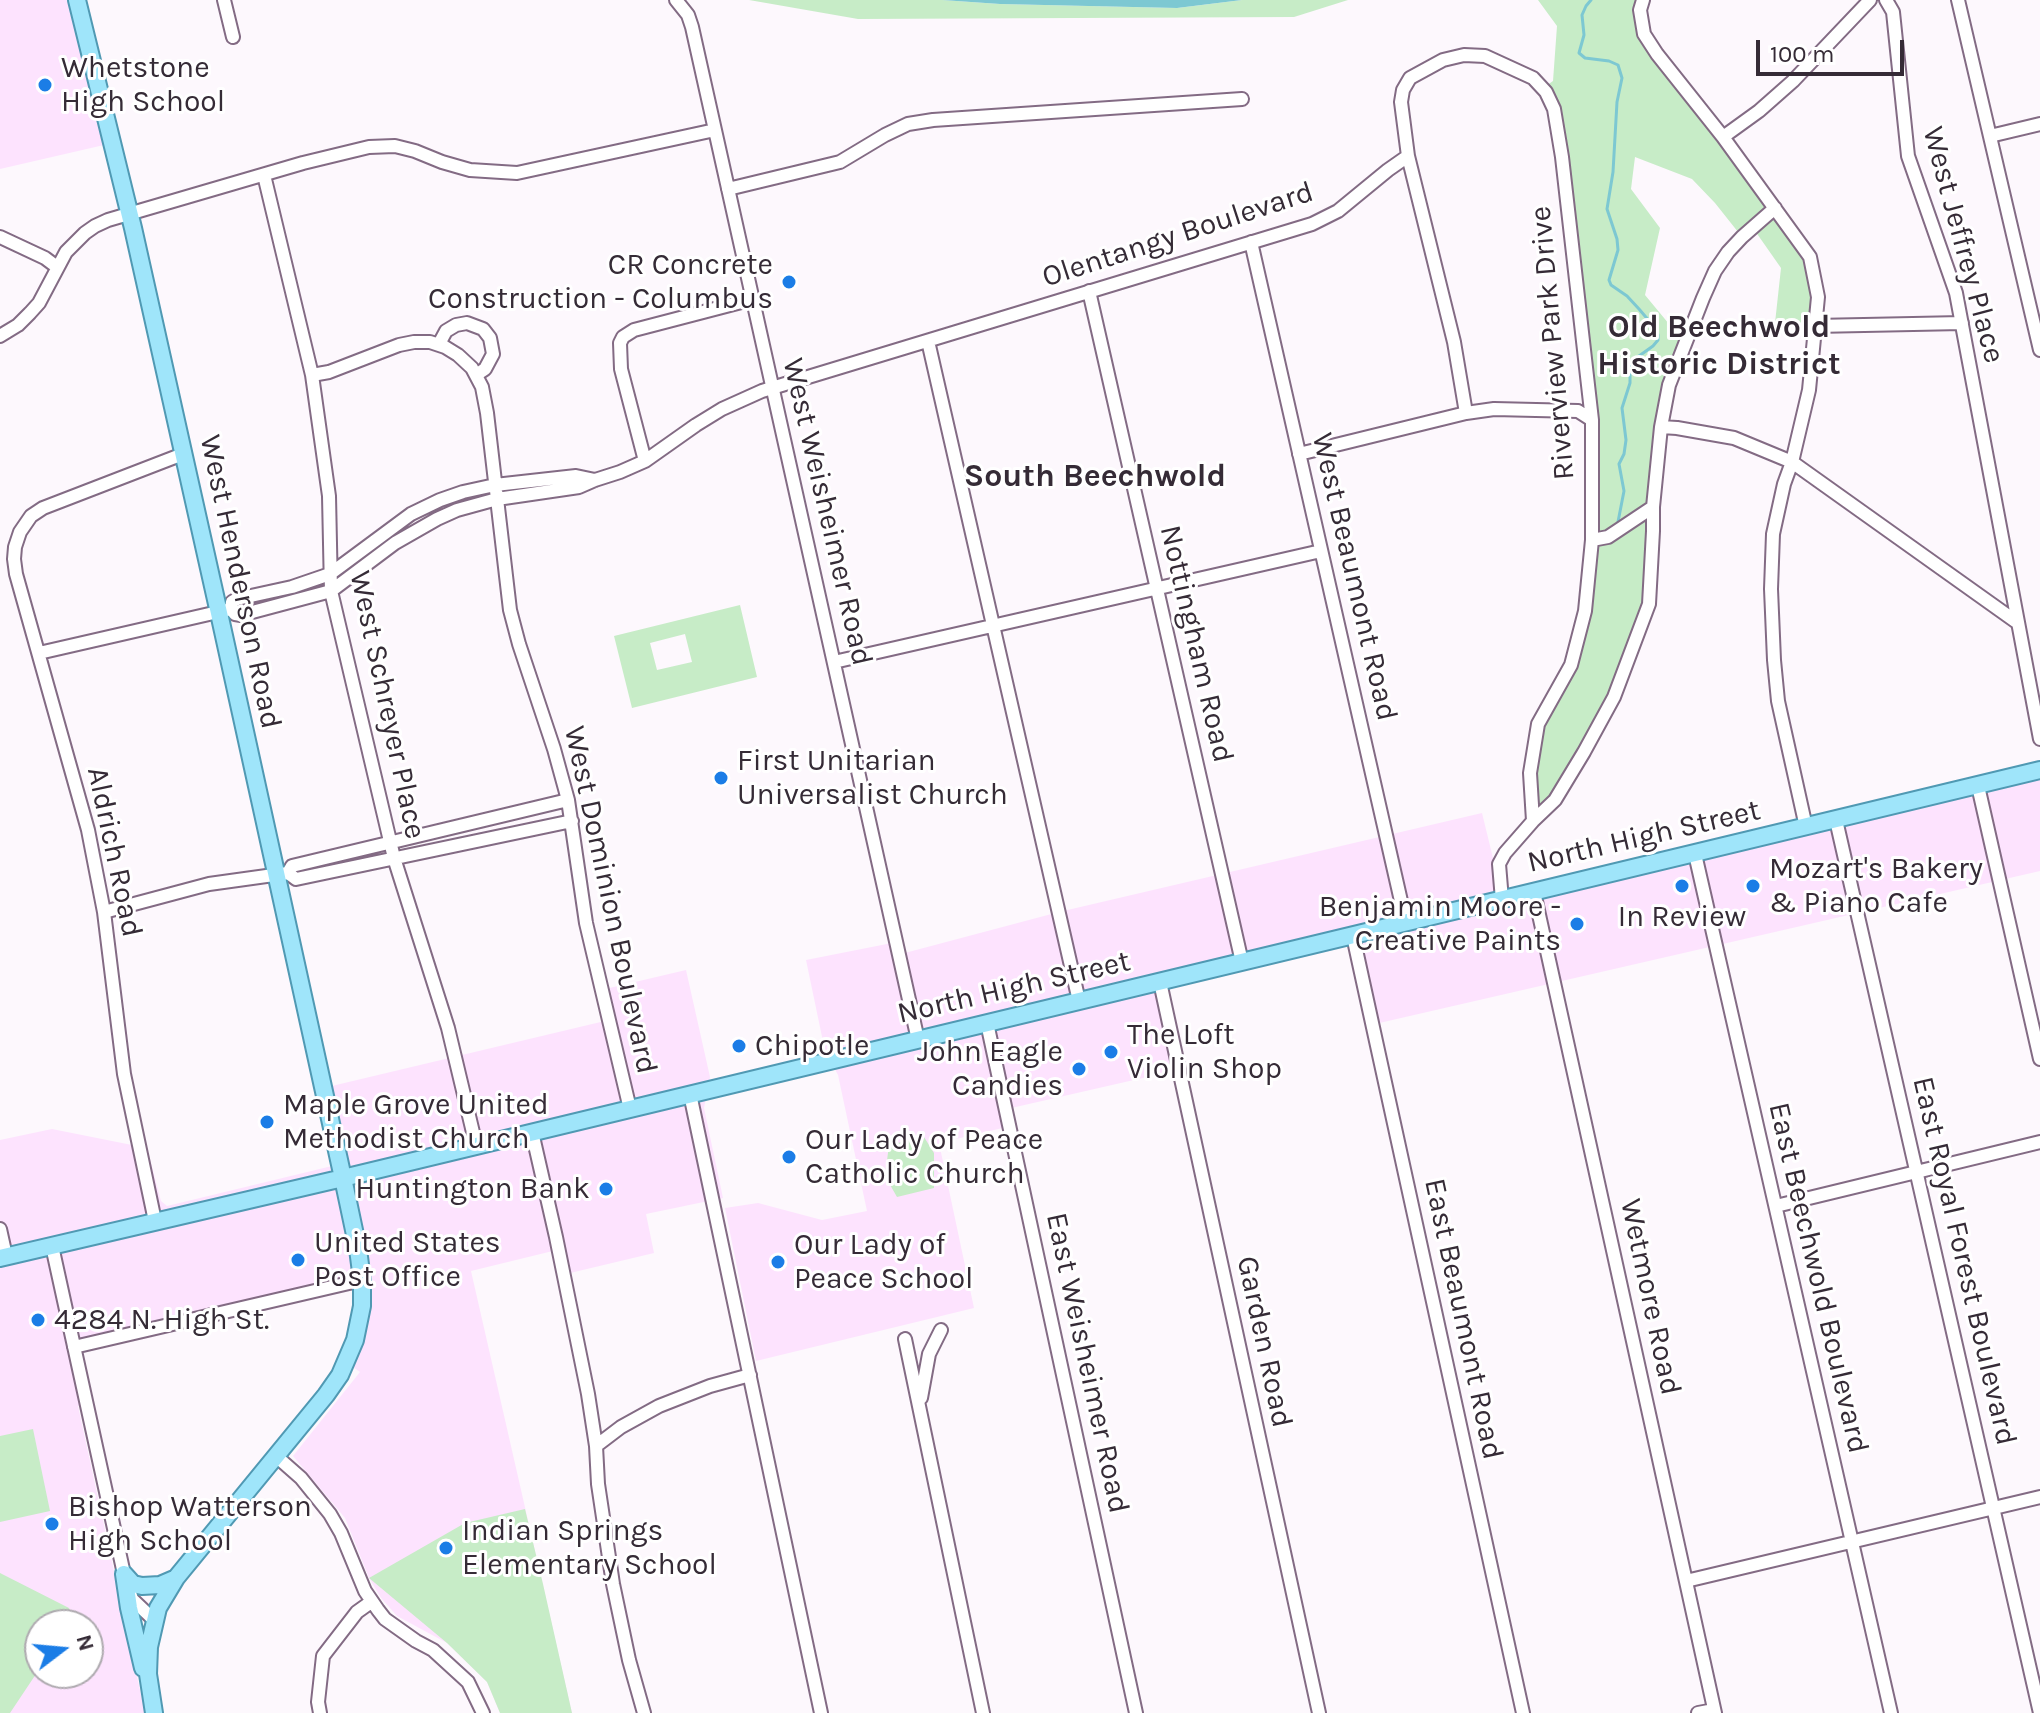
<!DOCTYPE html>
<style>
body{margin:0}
#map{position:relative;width:2040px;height:1713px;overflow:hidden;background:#fdf8fd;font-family:Karla,sans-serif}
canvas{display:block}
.north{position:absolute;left:24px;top:1609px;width:80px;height:80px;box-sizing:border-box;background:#fff;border:2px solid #aeaaaf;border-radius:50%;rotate:74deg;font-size:22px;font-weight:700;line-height:32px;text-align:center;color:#352b36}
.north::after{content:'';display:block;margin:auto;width:28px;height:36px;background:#1b7de6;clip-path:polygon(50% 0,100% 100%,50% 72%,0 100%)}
.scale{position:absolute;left:1756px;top:40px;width:148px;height:36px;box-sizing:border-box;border:4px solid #352b36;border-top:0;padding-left:10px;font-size:24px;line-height:28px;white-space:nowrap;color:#352b36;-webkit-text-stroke:6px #fff;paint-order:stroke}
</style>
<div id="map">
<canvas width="2040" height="1713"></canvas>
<div class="north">N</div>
<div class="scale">100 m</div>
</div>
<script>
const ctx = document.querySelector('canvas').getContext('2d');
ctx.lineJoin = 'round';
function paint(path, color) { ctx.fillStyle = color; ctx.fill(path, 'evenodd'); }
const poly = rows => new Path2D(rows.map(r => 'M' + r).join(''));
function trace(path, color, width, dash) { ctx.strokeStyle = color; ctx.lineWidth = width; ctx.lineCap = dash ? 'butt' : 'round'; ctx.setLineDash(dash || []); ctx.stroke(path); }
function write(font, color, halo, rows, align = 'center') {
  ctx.font = font + ' Karla,sans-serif'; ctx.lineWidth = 6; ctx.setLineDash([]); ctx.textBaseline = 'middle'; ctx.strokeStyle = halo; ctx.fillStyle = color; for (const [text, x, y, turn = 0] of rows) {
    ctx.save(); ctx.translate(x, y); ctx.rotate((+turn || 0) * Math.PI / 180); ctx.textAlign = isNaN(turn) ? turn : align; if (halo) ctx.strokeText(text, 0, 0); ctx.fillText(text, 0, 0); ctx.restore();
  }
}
const built = poly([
 [0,0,68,0,76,24,104,145,0,169],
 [2040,770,2040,871,1375,1024,1353,936,1162,984,1182,1069,1007,1109,1011,1126,939,1143,974,1308,756,1361,725,1208,758,1203,822,1220,867,1211,838,1075,825,1051,806,960,897,942,901,954,1059,912,1482,813,1503,899],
 [686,970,710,1077,704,1108,723,1198,646,1214,654,1253,566,1274,561,1249,471,1271,572,1713,500,1713,487,1682,447,1643,397,1616,381,1598,369,1578,345,1518,293,1456,360,1372,350,1365,366,1280,75,1347,87,1404,78,1406,145,1713,0,1713,0,1140,52,1129,147,1148,161,1201,167,1206,332,1166,315,1090,609,1020,601,990],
 [40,1625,88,1625,88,1673,40,1673]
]);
const green = poly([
 [749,0,942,0,1000,4,1177,8,1242,0,1348,0,1294,17,858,19],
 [1538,0,1643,0,1644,34,1810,257,1815,326,1775,323,1781,268,1753,228,1742,237,1715,203,1692,179,1635,157,1631,189,1660,228,1645,295,1669,324,1690,330,1669,385,1649,604,1584,752,1533,821,1538,724,1571,665,1585,611,1593,462,1562,157,1543,88,1553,81,1557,26],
 [740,605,757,677,632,708,614,636],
 [685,634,692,662,657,670,650,643],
 [924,1137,934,1153,934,1188,897,1197,885,1176,889,1145],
 [33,1429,50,1511,0,1522,0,1436],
 [525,1509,543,1584,572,1713,500,1713,487,1682,447,1643,369,1578,465,1523],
 [0,1573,69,1608,72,1618,68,1625,40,1625,40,1668,10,1713,0,1713]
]);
const water = poly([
 [942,0,1242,0,1177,8,1000,4]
]);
const stream = poly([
 [1591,0,1586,6,1582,15,1584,35,1579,53,1585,58,1609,61,1618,65,1622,78,1617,102,1613,172,1607,209,1617,239,1618,250,1609,280,1611,285,1627,296,1639,309,1656,329,1658,335,1658,340,1653,346,1632,361,1630,368,1630,383,1622,408,1626,440,1624,454,1619,464,1624,491,1617,527]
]);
const minor = poly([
 [224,0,233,37],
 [676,0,688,15,692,27,918,1040],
 [1643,0,1640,10,1644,34,1657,54,1723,137,1810,257,1818,297,1809,390,1792,462,1784,484,1773,534,1771,589,1774,660,1778,701,1806,827],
 [1886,0,1893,12,1908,156,1956,293,2040,739],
 [1958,0,2040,350],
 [1990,136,2040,124],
 [1723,137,1759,111,1793,81,1870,0],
 [264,175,312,375,329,496,331,591,394,858,448,1028,476,1145],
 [728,189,840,162,885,135,908,124,933,120,1242,99],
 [0,237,45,258,57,267],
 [1251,242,1406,923],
 [1089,291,1242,962],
 [1815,326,1962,323],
 [0,336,18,325,30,313,39,303,66,252,85,233,95,226,108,220,303,163,369,147,395,146,415,151,442,162,470,170,517,173,715,130],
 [928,341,1079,1001],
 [439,344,446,331,456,325,467,323,483,329,490,338,493,354,485,369,476,375],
 [312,375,329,372,399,345,414,342,430,342,445,347,458,355,472,368,482,387,487,413,510,610,519,644,554,749,568,800,586,923,630,1109],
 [1466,413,1454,342,1408,156,1401,102,1403,90,1410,78,1443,60,1464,55,1485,56,1533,78,1546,92,1554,109,1562,157,1592,420,1592,540,1585,611,1571,665,1538,724,1530,773,1533,821],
 [1661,427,1677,428,1734,438,1792,462,2018,623],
 [1299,454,1466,413,1494,409,1578,411,1592,420],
 [645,461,621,369,620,343,623,337,634,330,753,299],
 [1592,540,1608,537,1653,507],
 [231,609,232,602,237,599,292,587,330,574,411,514,440,500,463,492,495,485,576,476,595,480],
 [39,653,231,609,235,614,241,615,331,591,395,543,437,519,457,510,497,499,579,487,595,480,620,472,645,461,696,425,722,409,762,391,1312,224,1338,211,1388,170,1408,156],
 [834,662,1321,551],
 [1978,786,2040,1059],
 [1836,820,2040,1713],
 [1695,854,1891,1713],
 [288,873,292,866,568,800],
 [1534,892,1715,1713],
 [1502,900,1499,864,1505,853,1533,821,1555,800,1584,752,1614,697,1649,604,1653,531,1653,507,1661,427,1669,385,1703,298,1715,271,1728,252,1742,237,1775,208],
 [104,912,209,884,288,873,296,879,572,821],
 [1353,936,1523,1713],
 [1160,982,1319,1713],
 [987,1023,1136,1713],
 [690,1094,821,1713],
 [532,1132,556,1237,588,1394,596,1446,598,1484,613,1584,629,1660,644,1713],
 [1776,1206,2040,1142],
 [155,1221,124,1074,104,912,88,830,16,574,14,559,15,547,20,532,31,516,43,508,183,454],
 [0,1229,6,1256],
 [52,1246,124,1574,132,1599,154,1620],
 [905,1339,983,1713],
 [74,1347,362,1280],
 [921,1398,929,1354,941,1330],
 [596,1446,621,1427,659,1406,710,1386,750,1375],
 [276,1456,301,1478,330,1514,341,1533,365,1591,378,1610,385,1619,416,1641,433,1650,468,1682,483,1713],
 [1686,1581,2040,1497],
 [320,1713,318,1702,323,1656,357,1612,371,1602],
 [1698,1713,1714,1710]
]);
const major = poly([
 [77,0,133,228,219,613,343,1178,358,1249,362,1280,362,1306,355,1340,340,1375,326,1395,176,1578,158,1608,149,1647,148,1674,154,1713],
 [0,1258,343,1178,2040,770],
 [124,1574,129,1608,143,1668],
 [124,1574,133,1584,142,1586,160,1585,174,1579]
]);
const markers = [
 [45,85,8,"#1b7de6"],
 [789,282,8,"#1b7de6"],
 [721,778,8,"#1b7de6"],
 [1682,886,8,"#1b7de6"],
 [1753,886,8,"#1b7de6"],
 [1577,924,8,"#1b7de6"],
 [739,1046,8,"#1b7de6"],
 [1111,1052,8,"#1b7de6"],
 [1079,1069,8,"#1b7de6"],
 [267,1122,8,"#1b7de6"],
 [789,1157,8,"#1b7de6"],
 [606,1189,8,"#1b7de6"],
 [298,1260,8,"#1b7de6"],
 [778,1262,8,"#1b7de6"],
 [38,1320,8,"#1b7de6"],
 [52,1524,8,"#1b7de6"],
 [446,1548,8,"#1b7de6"]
];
const poiNames = [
 ["Whetstone",61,68],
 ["High School",61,102],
 ["CR Concrete",773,265,"right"],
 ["Construction - Columbus",773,299,"right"],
 ["First Unitarian",737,761],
 ["Universalist Church",737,795],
 ["Mozart's Bakery",1769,869],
 ["& Piano Cafe",1769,903],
 ["Benjamin Moore -",1561,907,"right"],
 ["Creative Paints",1561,941,"right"],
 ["In Review",1682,917,"center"],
 ["The Loft",1127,1035],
 ["Violin Shop",1127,1069],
 ["Chipotle",755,1046],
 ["John Eagle",1063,1052,"right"],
 ["Candies",1063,1086,"right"],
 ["Maple Grove United",283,1105],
 ["Methodist Church",283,1139],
 ["Our Lady of Peace",805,1140],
 ["Catholic Church",805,1174],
 ["Huntington Bank",590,1189,"right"],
 ["United States",314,1243],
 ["Post Office",314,1277],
 ["Our Lady of",794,1245],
 ["Peace School",794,1279],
 ["4284 N. High St.",54,1320],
 ["Bishop Watterson",68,1507],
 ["High School",68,1541],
 ["Indian Springs",462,1531],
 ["Elementary School",462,1565]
];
const streetNames = [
 ["Olentangy Boulevard",1178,235,-18],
 ["West Jeffrey Place",1963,245,75],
 ["Riverview Park Drive",1553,343,-95],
 ["West Weisheimer Road",827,512,77],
 ["West Beaumont Road",1354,577,77],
 ["West Henderson Road",240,582,78],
 ["Nottingham Road",1196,644,77],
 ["West Schreyer Place",387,705,78],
 ["North High Street",1644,837,-13],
 ["Aldrich Road",114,852,78],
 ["West Dominion Boulevard",610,900,78],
 ["North High Street",1014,988,-13],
 ["East Royal Forest Boulevard",1964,1261,77],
 ["East Beechwold Boulevard",1818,1278,77],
 ["Wetmore Road",1650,1297,78],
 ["East Beaumont Road",1463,1319,78],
 ["Garden Road",1264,1342,78],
 ["East Weisheimer Road",1087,1363,78]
];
const neighbourhoodNames = [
 ["Old Beechwold",1719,328],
 ["Historic District",1719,365],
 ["South Beechwold",1095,477]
];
paint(built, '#fde3fe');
paint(green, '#c7ecc7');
paint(water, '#7dc8d2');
trace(stream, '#7dc8d2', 3);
trace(minor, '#836b84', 16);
trace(major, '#5099b3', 20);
trace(minor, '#fff', 12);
trace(major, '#9fe5fa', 16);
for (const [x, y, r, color] of markers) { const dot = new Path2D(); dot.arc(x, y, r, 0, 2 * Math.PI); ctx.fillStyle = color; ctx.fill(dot); trace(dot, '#fff', 3); }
write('30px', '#352b36', '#fff', poiNames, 'left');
write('30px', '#352b36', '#fff', streetNames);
write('bold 32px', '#352b36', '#fff', neighbourhoodNames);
</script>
